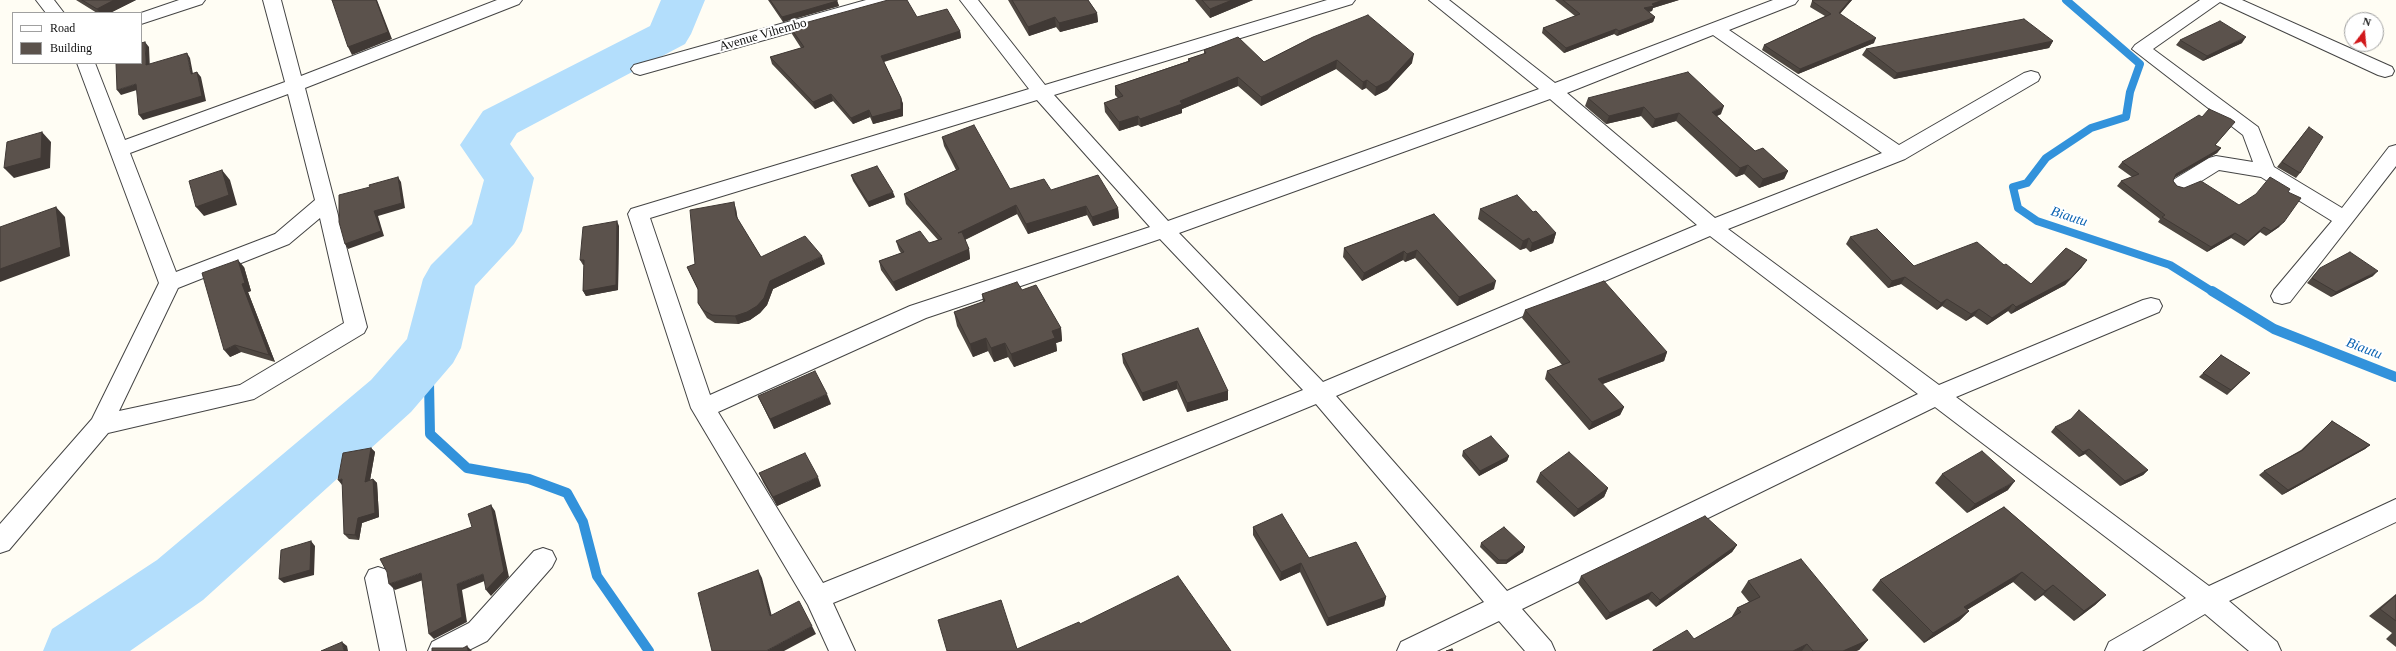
<!DOCTYPE html>
<style>
body{margin:0}
#map{position:relative;width:2396px;height:651px;overflow:hidden;background:#fffdf4;font-family:"Times New Roman",serif}
canvas{display:block}
.legend{position:absolute;left:12px;top:12px;width:130px;height:52px;box-sizing:border-box;background:#fff;border:1px solid #a0a0a0;margin:0;padding:5px 7px;list-style:none;font-size:12px;color:#111}
.legend li{display:flex;align-items:center;gap:8px;height:20px}
.legend b{width:20px;border:1px solid #a0a0a0}
.north{position:absolute;left:2344px;top:12px;width:40px;height:40px;box-sizing:border-box;background:#fff;border:1px solid #a0a0a0;border-radius:50%;rotate:16deg;font-size:11px;font-weight:700;line-height:16px;text-align:center;color:#111}
.north::after{content:'';display:block;margin:auto;width:14px;height:18px;background:#d1181b;clip-path:polygon(50% 0,100% 100%,50% 72%,0 100%)}
</style>
<div id="map">
<canvas width="2396" height="651"></canvas>
<ul class="legend">
<li><b style="height:5px;background:#fff"></b>Road</li>
<li><b style="height:11px;background:#5b524c"></b>Building</li>
</ul>
<div class="north">N</div>
</div>
<script>
const ctx = document.querySelector('canvas').getContext('2d');
ctx.lineJoin = 'round';
const poly = rows => new Path2D(rows.map(r => 'M' + r).join(''));
function trace(path, color, width, dash) { ctx.strokeStyle = color; ctx.lineWidth = width; ctx.lineCap = dash ? 'butt' : 'round'; ctx.setLineDash(dash || []); ctx.stroke(path); }
function paint(path, color) { ctx.fillStyle = color; ctx.fill(path, 'evenodd'); }
function write(font, color, halo, rows, align = 'center') {
  ctx.font = font + ' "Times New Roman",serif'; ctx.lineWidth = 4; ctx.setLineDash([]); ctx.textBaseline = 'middle'; ctx.strokeStyle = halo; ctx.fillStyle = color; for (const [text, x, y, turn = 0] of rows) {
    ctx.save(); ctx.translate(x, y); ctx.rotate((+turn || 0) * Math.PI / 180); ctx.textAlign = isNaN(turn) ? turn : align; if (halo) ctx.strokeText(text, 0, 0); ctx.fillText(text, 0, 0); ctx.restore();
  }
}
const streamFar1 = poly([
 [2066,0,2140,64,2130,92,2126,117,2091,128,2046,158,2027,183,2013,187,2018,208,2037,221,2170,265,2213,292]
]);
const stream = poly([
 [2212,291,2274,329,2396,377],
 [433,348,429,382,430,434,467,468,529,479,567,493,583,522,597,576,649,651]
]);
const river = poly([
 [661,0,705,0,691,34,685,44,517,133,510,144,534,178,522,231,514,244,475,286,461,348,453,363,411,412,203,600,130,651,43,651,52,629,157,560,371,380,407,339,423,279,431,265,472,224,484,180,460,145,483,111,650,26,661,0]
]);
const minor = poly([
 [36,0,54,0,64,13,46,13,36,0],
 [179,0,205,0,202,4,141,24,141,13,179,0],
 [263,0,281,0,301,76,497,0,522,0,519,4,305,88,367,327,364,333,254,399,108,433,9,550,0,553,0,524,92,419,159,283,77,63,95,63,125,140,285,82,263,0],
 [288,94,315,200,275,234,176,272,130,153,288,94],
 [320,218,344,323,240,385,119,411,178,288,289,244,320,218],
 [866,0,895,0,892,4,640,75,634,73,631,69,634,65,866,0],
 [960,0,978,0,1045,85,1327,0,1355,0,1352,4,1054,95,1168,221,1539,89,1429,0,1449,0,1555,83,1773,0,1798,0,1795,4,1729,30,1899,145,2024,73,2031,71,2038,73,2040,77,2038,81,1905,159,1728,229,1939,385,2143,300,2151,298,2159,300,2162,306,2159,312,1956,397,2209,586,2396,499,2396,522,2229,601,2277,642,2281,651,2249,651,2205,614,2142,651,2105,651,2109,642,2186,598,1935,407,1522,609,1551,642,1555,651,1525,651,1499,621,1437,651,1397,651,1401,642,1484,602,1316,404,833,603,855,651,829,651,808,605,691,408,628,214,631,209,1029,89,960,0],
 [1713,35,1882,153,1715,218,1567,93,1713,35],
 [1550,99,1697,225,1323,382,1179,233,1550,99],
 [1037,100,1150,227,910,306,710,395,650,218,1037,100],
 [1710,236,1918,394,1507,591,1336,396,1710,236],
 [1160,239,1303,390,823,583,718,412,926,318,1160,239],
 [2200,0,2242,0,2392,67,2394,71,2392,75,2385,77,2378,75,2220,2,2153,49,2258,127,2274,167,2342,208,2389,147,2396,145,2396,166,2290,302,2282,304,2274,302,2271,296,2274,290,2332,221,2261,177,2219,170,2187,190,2180,192,2173,190,2170,185,2173,180,2209,158,2216,156,2253,162,2243,135,2132,49,2135,45,2200,0],
 [543,548,552,551,556,559,552,567,487,641,467,651,428,651,432,642,469,623,534,551,543,548],
 [378,567,387,570,391,578,406,651,380,651,365,578,369,570,378,567]
]);
const wall = poly([
 [76,0,136,0,110,13,97,13],
 [768,0,837,0,839,6,783,22],
 [1008,0,1088,0,1097,13,1098,22,1060,32,1056,27,1029,36],
 [1195,0,1253,0,1210,18],
 [1555,0,1679,0,1653,8,1652,11,1649,12,1655,17,1653,22,1617,36,1614,34,1564,53,1542,33,1543,28,1575,16],
 [1813,0,1852,0,1840,14,1874,43,1798,74,1762,50,1764,45,1825,16,1810,7,1812,1],
 [917,17,960,31,961,38,884,62,901,98,903,104,903,116,873,124,870,117,853,124,833,101,815,109,772,64,770,57,801,48,792,34,790,27],
 [1313,37,1412,63,1387,90,1375,96,1366,88,1362,90,1336,69,1261,106,1238,86,1182,109,1182,113,1141,127,1138,125,1119,131,1105,112,1104,103,1118,98,1115,95,1115,86,1188,61,1188,59,1204,54,1204,50,1264,62],
 [2180,40,2242,43,2203,61,2176,45],
 [2053,41,2049,48,1894,79,1862,55,1866,49],
 [1588,98,1721,114,1717,116,1755,151,1788,171,1784,179,1759,188,1744,174,1736,177,1676,121,1652,128,1641,116,1606,124,1585,106],
 [2202,117,2231,127,2215,145,2221,148,2217,153,2174,178,2173,181,2177,186,2239,205,2288,192,2279,227,2266,236,2260,232,2244,246,2231,238,2207,252,2158,222,2160,219,2117,186,2121,181,2132,177,2118,167,2122,162],
 [2305,132,2300,173,2296,178,2277,167],
 [942,137,1010,189,1051,190,1118,208,1119,218,1093,226,1087,215,1028,234,1017,214,965,240,969,249,970,259,896,291,881,270,879,261,901,253,899,250,896,241,929,243,938,240,906,204,904,194,956,170,944,146],
 [851,175,895,197,869,207,853,181],
 [736,209,738,220,761,257,825,264,773,289,767,305,760,313,750,320,738,324,715,323,707,318,702,310,698,303,698,290,687,267,695,264],
 [1480,209,1533,212,1556,233,1553,243,1530,252,1526,248,1520,250,1478,219],
 [1434,214,1494,289,1457,306,1415,258,1405,262,1403,260,1362,281,1343,257,1344,248],
 [619,226,618,290,586,296,583,291,584,265,583,265,580,260],
 [1850,237,1914,266,2004,265,2031,284,2082,267,2065,285,2011,314,2008,311,1987,325,1974,316,1966,321,1942,306,1937,310,1901,284,1888,288,1846,244],
 [244,267,251,291,248,292,275,362,241,352,230,357],
 [2320,268,2373,276,2331,297,2307,283],
 [1022,290,1061,328,1062,341,1056,343,1057,351,1014,367,1008,357,994,362,988,351,973,357,957,326,954,312,983,302,982,294],
 [1525,310,1667,352,1664,361,1602,384,1624,407,1620,415,1589,430,1545,379,1547,371,1562,365,1522,318],
 [1122,354,1228,391,1228,400,1187,412,1177,389,1143,401,1123,363],
 [2221,355,2250,373,2227,395,2199,377],
 [758,396,831,404,774,429],
 [2332,421,2370,445,2365,449,2282,495,2259,475,2264,471,2301,450],
 [2055,427,2148,470,2143,475,2120,486,2085,454,2079,457,2051,432],
 [371,448,375,452,370,480,373,479,377,483,379,517,362,523,359,540,349,539,344,534],
 [1463,451,1509,456,1507,461,1479,476,1462,456],
 [759,473,821,486,777,506,763,482],
 [1540,473,1608,488,1604,497,1574,517,1536,482],
 [1942,474,2008,490,1967,513,1935,483],
 [2004,507,2106,595,2095,605,2074,621,2043,595,2035,601,2013,582,1967,610,1969,611,1959,621,1924,643,1872,590,1880,580],
 [1253,527,1309,558,1386,597,1384,606,1327,626,1300,572,1280,581,1253,535],
 [1481,543,1523,552,1506,564,1497,564,1480,547],
 [1737,545,1732,552,1656,607,1648,599,1606,620,1578,583,1581,576],
 [1748,581,1868,640,1859,650,1856,651,1652,651,1653,650,1694,639,1731,618,1737,608,1749,602,1741,592],
 [2396,594,2396,647,2386,639,2392,633,2369,616]
]);
const shadedWall = poly([
 [114,0,136,0,110,13,100,13,97,9],
 [376,0,377,0,392,39,352,55,348,47],
 [1232,0,1253,0,1210,18,1210,9],
 [1663,0,1679,0,1653,8,1652,11,1642,13,1644,8,1652,4],
 [1850,0,1852,0,1836,18,1839,13],
 [837,1,839,6,783,22,782,17],
 [1097,13,1098,22,1060,32,1059,23],
 [1055,17,1056,27,1029,36,1028,27],
 [1655,17,1653,22,1617,36,1619,31],
 [1616,29,1614,34,1564,53,1566,48],
 [960,31,961,38,882,62,881,56],
 [2246,37,2242,43,2203,61,2207,56],
 [1876,38,1874,43,1798,74,1800,69],
 [2053,41,2049,48,1894,79,1897,73],
 [145,42,149,47,150,70,146,65],
 [187,53,190,58,194,79,191,74],
 [1414,54,1412,63,1387,90,1375,96,1376,87],
 [1337,60,1336,69,1261,106,1261,97],
 [197,72,201,77,206,101,143,120,139,115],
 [1238,77,1238,86,1182,109,1182,113,1141,127,1140,119,1180,101],
 [1367,80,1366,88,1362,90,1363,82],
 [136,84,140,89,121,95,117,90],
 [831,94,833,101,815,109,813,102],
 [901,98,903,104,903,116,873,124,872,117],
 [1724,106,1721,114,1708,120,1712,112],
 [1644,107,1641,116,1606,124,1609,116],
 [869,110,870,117,853,124,851,118],
 [1679,113,1676,121,1652,128,1655,119],
 [1138,116,1138,125,1119,131,1119,122],
 [42,132,51,142,50,168,14,178,4,168],
 [2221,148,2217,153,2172,179,2176,174],
 [1748,165,1744,174,1736,177,1740,168],
 [222,170,230,180,237,205,204,216,196,207],
 [1788,171,1784,179,1759,188,1763,179],
 [398,177,401,182,405,208,378,216,384,236,348,249,345,244,374,211],
 [893,192,895,197,869,207,868,202],
 [734,202,736,209,738,224,736,216],
 [1016,205,1017,214,960,242,958,233],
 [1086,206,1087,215,1028,234,1026,224],
 [56,207,65,217,70,256,0,282,0,269],
 [1118,208,1119,218,1093,226,1092,217],
 [617,221,619,226,618,290,586,296,583,291],
 [2284,222,2279,227,2266,236,2271,231],
 [2264,227,2260,232,2244,246,2248,241],
 [1556,233,1553,243,1530,252,1532,243],
 [2235,233,2231,238,2207,252,2211,247],
 [1529,238,1526,248,1520,250,1523,241],
 [969,249,970,259,896,291,893,282],
 [1417,250,1415,258,1405,262,1407,254],
 [1404,251,1403,260,1362,281,1364,273],
 [822,256,825,264,773,289,767,305,760,313,750,320,738,324,735,316,770,281],
 [238,260,244,267,251,291,248,292,275,362,269,355,242,284],
 [2087,260,2082,267,2065,285,2011,314,2016,307],
 [2378,271,2373,276,2331,297,2336,292],
 [1905,277,1901,284,1888,288,1892,281],
 [1496,281,1494,289,1457,306,1459,297],
 [1947,299,1942,306,1937,310,1941,303],
 [2013,304,2008,311,1987,325,1992,318],
 [1979,309,1974,316,1966,321,1971,314],
 [1061,328,1062,341,1056,343,1057,351,1014,367,1011,354,1052,331],
 [986,338,988,351,973,357,970,344],
 [1005,343,1008,357,994,362,991,348],
 [235,345,241,352,230,357,224,350],
 [1667,352,1664,361,1595,387,1598,379],
 [1177,381,1177,389,1143,401,1142,393],
 [1228,391,1228,400,1187,412,1187,403],
 [827,394,831,404,774,429,770,419],
 [1624,407,1620,415,1589,430,1592,422],
 [2370,445,2365,449,2282,495,2288,490],
 [371,448,375,452,369,486,365,482],
 [2089,449,2085,454,2079,457,2083,452],
 [1509,456,1507,461,1479,476,1480,471],
 [2148,470,2143,475,2120,486,2125,481],
 [818,477,821,486,777,506,773,497],
 [342,479,342,485,338,480],
 [373,479,377,483,379,517,362,523,359,540,355,535,358,518],
 [2015,481,2008,490,1967,513,1975,504],
 [1608,488,1604,497,1574,517,1578,509],
 [491,505,495,511,509,577,491,596,486,590],
 [311,541,315,546,314,575,284,583,279,579],
 [1737,545,1732,552,1656,607,1660,600],
 [1525,547,1523,552,1506,564,1507,560],
 [1301,563,1300,572,1280,581,1281,572],
 [758,570,762,578,774,624,770,616],
 [2022,572,2013,582,1955,617,1964,607],
 [421,573,426,579,395,590,389,584],
 [483,574,487,580,462,590,467,622,434,639,429,634,457,584],
 [2053,585,2043,595,2035,601,2045,591],
 [1652,592,1648,599,1606,620,1610,613],
 [2106,595,2095,605,2074,621,2084,611],
 [1386,597,1384,606,1327,626,1328,618],
 [1969,611,1959,621,1924,643,1933,633],
 [812,626,816,634,784,651,766,651],
 [1868,640,1859,650,1856,651,1843,651],
 [342,642,347,646,348,651,344,651],
 [1807,644,1802,651,1793,651],
 [467,646,472,651,468,651]
]);
const building = poly([
 [82,0,114,0,97,9,82,0],
 [332,0,376,0,388,32,348,47,332,0],
 [770,0,837,0,837,1,782,17,770,0],
 [888,0,907,0,917,17,947,9,960,31,881,56,901,98,901,109,872,117,869,110,851,118,831,94,813,102,770,57,804,47,790,27,888,0],
 [1012,0,1088,0,1097,13,1059,23,1055,17,1028,27,1012,0],
 [1202,0,1232,0,1210,9,1202,0],
 [1563,0,1663,0,1652,4,1654,6,1644,8,1655,17,1619,31,1616,29,1566,48,1543,28,1580,14,1563,0],
 [1813,0,1850,0,1839,13,1876,38,1800,69,1764,45,1831,14,1812,1,1813,0],
 [1368,15,1414,54,1389,81,1376,87,1367,80,1363,82,1337,60,1261,97,1238,77,1180,101,1182,104,1140,119,1138,116,1119,122,1104,103,1123,96,1115,86,1190,61,1188,59,1206,53,1204,50,1238,37,1264,62,1313,37,1368,15],
 [2024,19,2053,41,1897,73,1866,49,2024,19],
 [2220,21,2246,37,2207,56,2180,40,2220,21],
 [145,42,146,65,187,53,191,74,197,72,202,96,139,115,136,84,117,90,116,63,141,63,141,43,145,42],
 [1688,72,1724,106,1712,112,1755,151,1763,148,1788,171,1763,179,1748,165,1740,168,1679,113,1655,119,1644,107,1609,116,1588,98,1688,72],
 [2209,109,2231,119,2235,122,2215,145,2221,148,2176,174,2173,181,2177,186,2184,188,2201,181,2239,205,2256,194,2270,177,2290,189,2288,192,2301,198,2284,222,2271,231,2264,227,2248,241,2235,233,2211,247,2162,217,2165,215,2121,181,2139,174,2122,162,2199,115,2202,117,2209,109],
 [974,125,1010,189,1044,179,1051,190,1098,175,1118,208,1092,217,1086,206,1026,224,1016,205,958,233,962,232,969,249,893,282,879,261,904,252,896,241,920,231,929,243,942,239,904,194,959,169,942,137,974,125],
 [2309,127,2323,137,2300,173,2282,162,2309,127],
 [42,132,41,158,4,168,7,142,42,132],
 [877,166,893,192,868,202,851,175,877,166],
 [222,170,229,195,196,207,189,181,222,170],
 [398,177,402,203,374,211,381,231,345,244,339,222,339,195,370,187,369,185,398,177],
 [1517,195,1533,212,1536,211,1556,233,1532,243,1529,238,1523,241,1480,209,1517,195],
 [734,202,736,216,761,257,805,236,822,256,770,281,764,298,757,306,747,312,735,316,712,315,703,310,698,303,698,289,687,267,695,264,690,210,734,202],
 [56,207,61,247,0,269,0,227,56,207],
 [1434,214,1496,281,1459,297,1417,250,1407,254,1404,251,1364,273,1344,248,1434,214],
 [617,221,616,285,583,291,584,260,580,260,583,227,617,221],
 [1877,229,1914,266,1977,242,2004,265,2006,264,2031,284,2066,248,2087,260,2071,278,2016,307,2013,304,1992,318,1979,309,1971,314,1947,299,1941,303,1905,277,1892,281,1850,237,1877,229],
 [2350,252,2378,271,2336,292,2312,278,2320,268,2350,252],
 [238,260,245,283,242,284,269,355,235,345,224,350,202,273,238,260],
 [1604,281,1667,352,1598,379,1624,407,1592,422,1547,371,1570,362,1525,310,1604,281],
 [1017,282,1022,290,1036,285,1061,328,1052,331,1055,338,1011,354,1005,343,991,348,986,338,970,344,954,312,985,301,982,294,1017,282],
 [1198,328,1228,391,1187,403,1177,381,1142,393,1122,354,1198,328],
 [2221,355,2250,373,2231,390,2203,373,2221,355],
 [815,371,827,394,770,419,758,396,815,371],
 [2079,410,2148,470,2125,481,2089,449,2083,452,2055,427,2071,419,2079,410],
 [2332,421,2370,445,2288,490,2264,471,2303,450,2332,421],
 [1491,436,1509,456,1480,471,1463,451,1491,436],
 [371,448,365,482,373,479,375,513,358,518,355,535,344,534,342,479,338,480,343,453,371,448],
 [1982,451,2015,481,1975,504,1942,474,1982,451],
 [1569,452,1608,488,1578,509,1540,473,1569,452],
 [805,453,818,477,773,497,759,473,805,453],
 [491,505,504,571,486,590,483,574,457,584,462,617,429,634,421,573,389,584,387,572,380,559,472,527,468,514,491,505],
 [2004,507,2106,595,2084,611,2053,585,2045,591,2022,572,1964,607,1969,611,1933,633,1880,580,2004,507],
 [1282,514,1309,558,1356,542,1386,597,1328,618,1301,563,1281,572,1253,527,1282,514],
 [1705,516,1737,545,1660,600,1652,592,1610,613,1581,576,1705,516],
 [1504,527,1525,547,1507,560,1499,560,1481,543,1504,527],
 [311,541,310,570,279,579,281,550,311,541],
 [1801,559,1868,640,1843,651,1813,651,1807,644,1793,651,1654,651,1653,650,1687,630,1694,639,1741,612,1737,608,1760,597,1748,581,1801,559],
 [758,570,770,616,799,601,812,626,766,651,712,651,698,593,758,570],
 [1178,576,1231,651,947,651,938,620,1001,600,1017,649,1079,622,1080,624,1178,576],
 [2396,595,2396,621,2380,609,2396,595],
 [342,642,344,651,321,651,342,642],
 [467,646,468,651,432,651,432,648,463,648,467,646],
 [1452,649,1453,651,1446,651,1452,649]
]);
const streetNames = [
 ["Avenue Vihembo",763,35,-16]
];
const waterNames = [
 ["Biautu",2069,217,18],
 ["Biautu",2364,349,21]
];
trace(streamFar1, '#3292db', 8);
trace(stream, '#3292db', 10);
paint(river, '#b3defc');
trace(minor, '#444', 2);
paint(minor, '#fff');
paint(wall, '#4e4741');
paint(shadedWall, '#403935');
paint(building, '#5b524c');
trace(building, '#403935', 1);
write('13px', '#111', '#fff', streetNames);
write('italic 14px', '#0b63b2', '#fff', waterNames);
</script>
